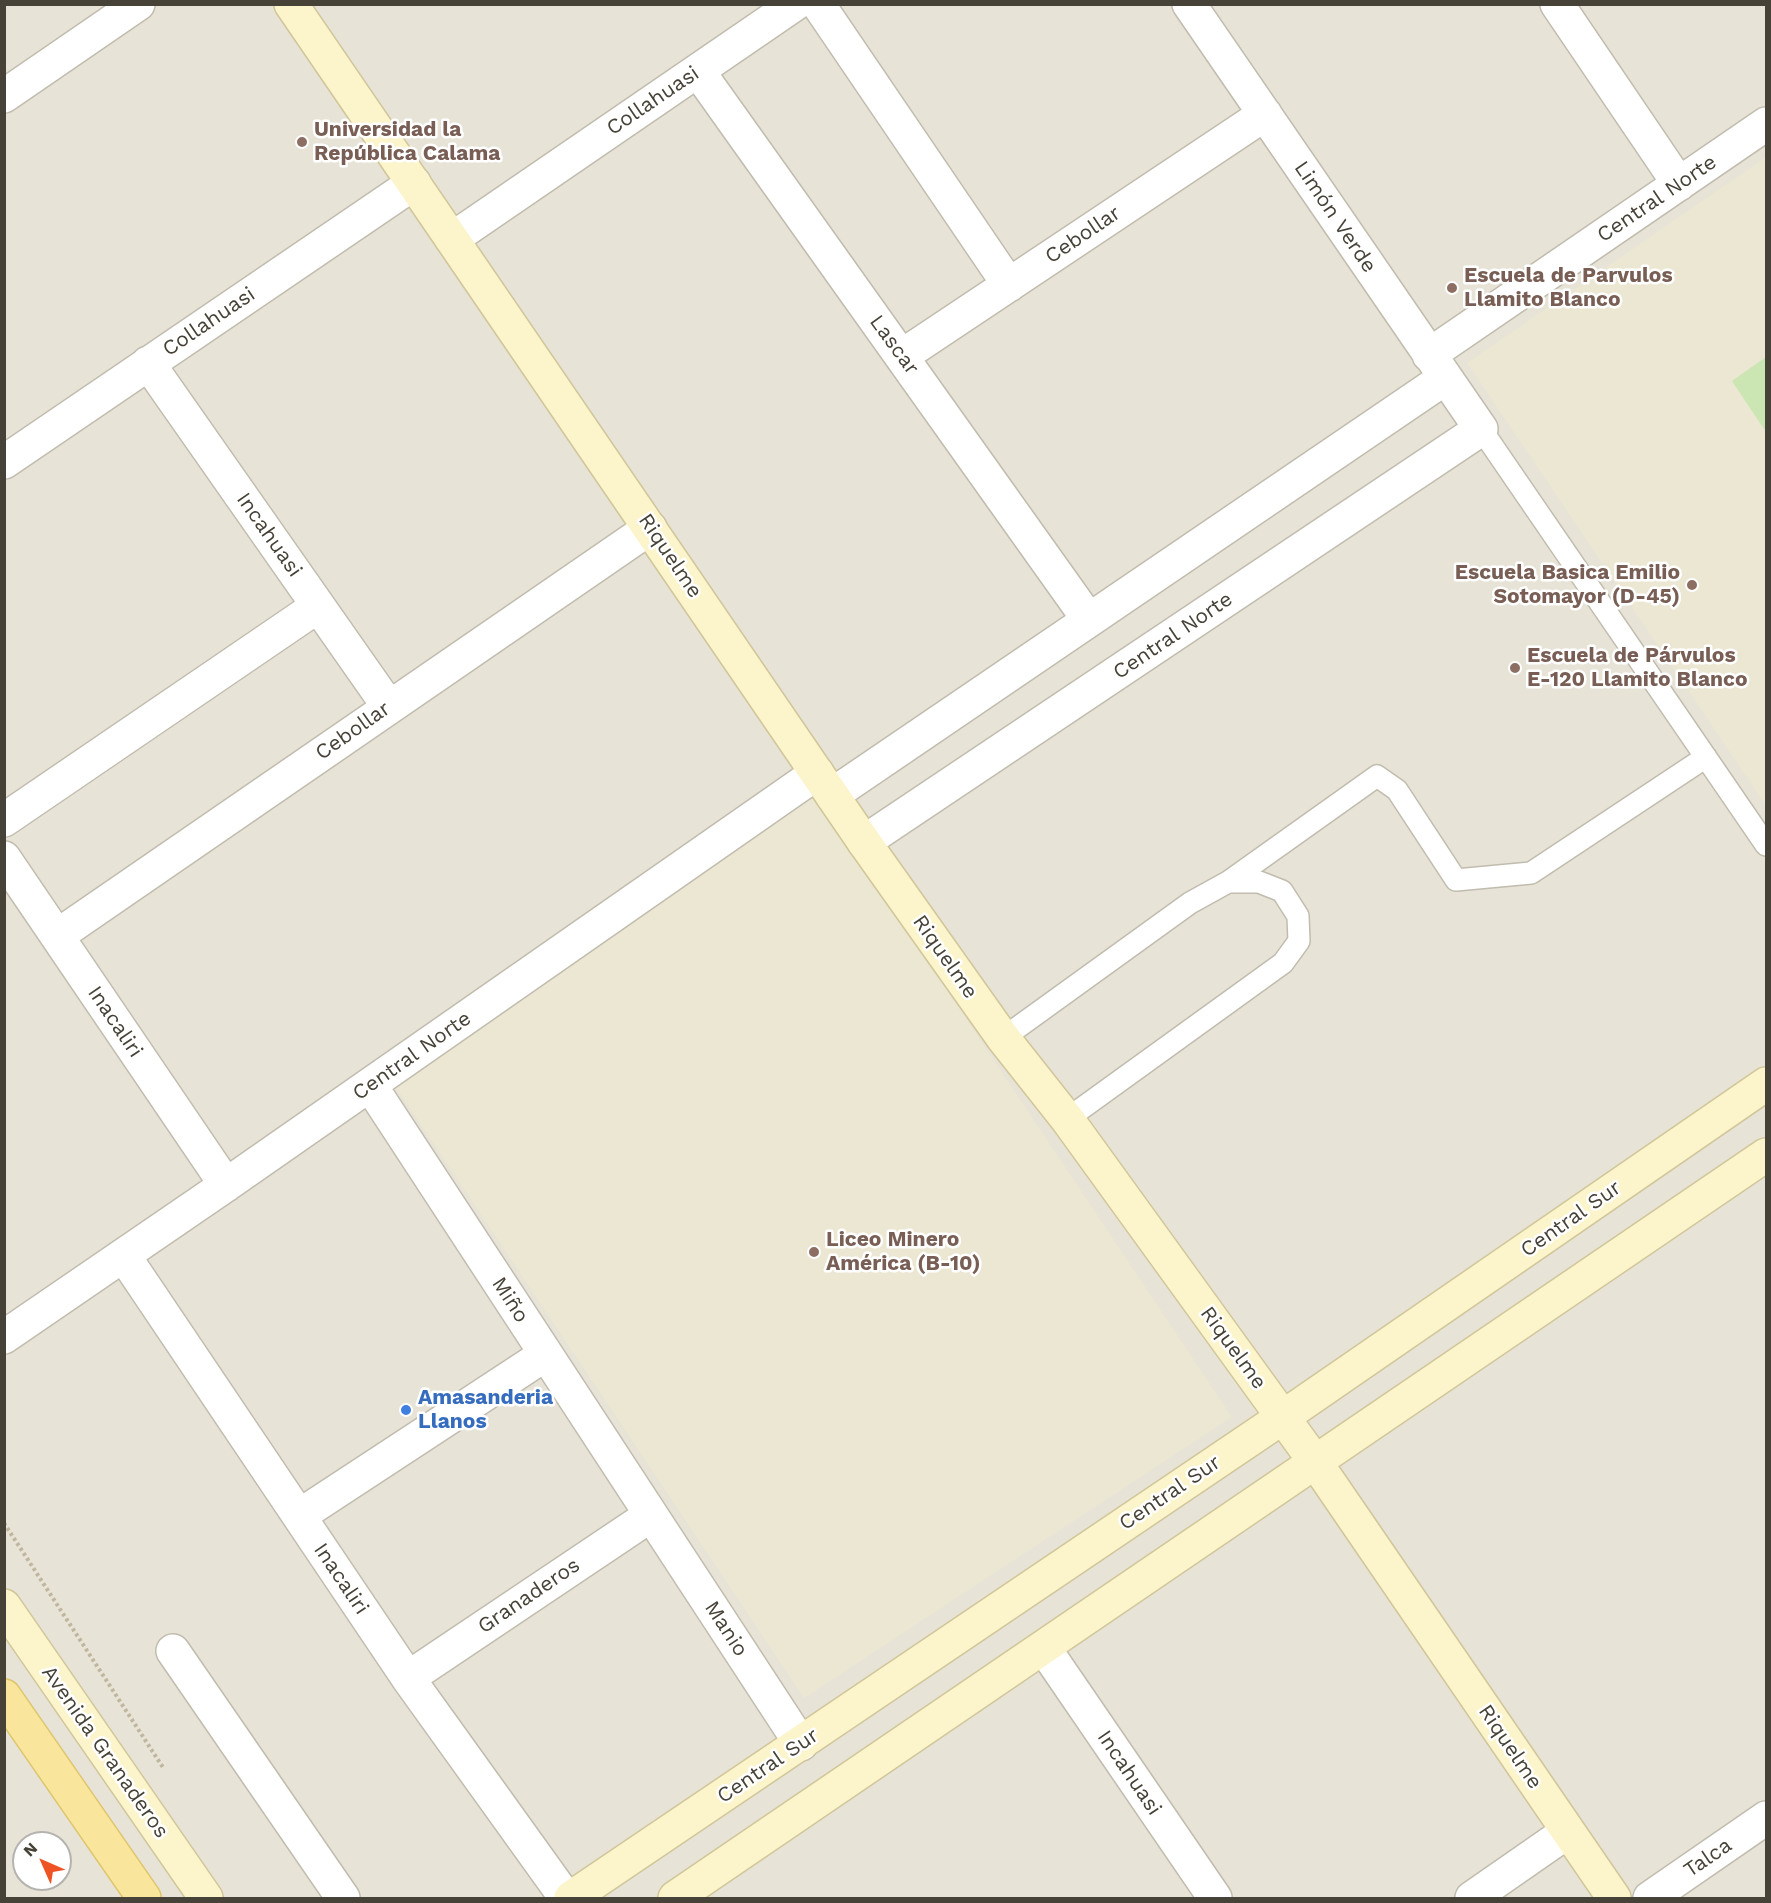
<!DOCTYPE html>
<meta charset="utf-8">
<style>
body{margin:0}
#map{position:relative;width:1771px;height:1903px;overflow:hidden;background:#f3f1e8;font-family:"Work Sans",sans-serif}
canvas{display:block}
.frame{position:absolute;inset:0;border:6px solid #464237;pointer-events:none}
.north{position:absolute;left:12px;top:1831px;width:60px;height:60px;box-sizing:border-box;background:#fff;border:2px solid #b5b3af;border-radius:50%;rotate:315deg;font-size:16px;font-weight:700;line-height:24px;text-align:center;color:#464237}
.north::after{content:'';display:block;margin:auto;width:21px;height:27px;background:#ee5324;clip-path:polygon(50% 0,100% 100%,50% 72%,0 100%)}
</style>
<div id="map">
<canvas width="1771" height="1903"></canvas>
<div class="frame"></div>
<div class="north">N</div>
</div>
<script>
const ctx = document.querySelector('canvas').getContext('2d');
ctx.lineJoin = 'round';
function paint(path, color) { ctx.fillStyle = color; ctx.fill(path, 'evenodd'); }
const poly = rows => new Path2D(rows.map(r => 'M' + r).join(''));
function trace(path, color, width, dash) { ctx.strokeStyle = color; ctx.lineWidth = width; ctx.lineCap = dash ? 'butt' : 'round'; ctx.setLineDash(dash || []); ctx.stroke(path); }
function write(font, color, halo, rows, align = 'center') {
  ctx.font = font + ' "Work Sans",sans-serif'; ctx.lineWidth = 5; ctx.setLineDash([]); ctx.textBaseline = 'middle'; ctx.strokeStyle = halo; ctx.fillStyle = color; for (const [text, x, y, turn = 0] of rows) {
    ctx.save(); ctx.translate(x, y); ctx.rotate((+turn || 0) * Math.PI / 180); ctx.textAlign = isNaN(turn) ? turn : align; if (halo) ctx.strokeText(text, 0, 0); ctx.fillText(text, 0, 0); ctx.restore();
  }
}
const residential = poly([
 [5,5,1766,5,1766,1898,5,1898],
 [24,1843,60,1843,60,1879,24,1879]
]);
const education = poly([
 [1766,157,1766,806,1467,363],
 [815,792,1232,1417,804,1698,395,1086]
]);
const green = poly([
 [1766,357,1766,432,1732,381]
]);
const path = poly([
 [4,1523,164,1769]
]);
const lane = poly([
 [1481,429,1766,845],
 [1228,882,1377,776,1397,790,1456,880,1531,873,1706,757],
 [1003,1038,1190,903,1228,882,1259,882,1282,891,1298,916,1299,941,1283,963,1067,1119]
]);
const street = poly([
 [818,4,1009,285],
 [1557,4,1679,184],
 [698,71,1089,620],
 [4,96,138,4],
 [452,239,795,4],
 [1429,355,1766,124],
 [902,356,1265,114],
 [148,363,389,707],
 [4,462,414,183],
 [832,795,1445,378],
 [4,820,318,606],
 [864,842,1481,429,1189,4],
 [4,858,226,1185],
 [57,936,650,528],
 [370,1085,801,1744],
 [124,1256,408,1678,566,1898],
 [4,1337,226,1185,817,773],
 [299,1516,546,1354],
 [1044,1648,1215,1898],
 [173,1651,343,1898],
 [408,1678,651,1515],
 [1472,1898,1567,1832],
 [1650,1898,1766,1818]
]);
const secondary = poly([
 [291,4,864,842,1003,1038,1067,1119,1316,1463,1614,1898],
 [4,1606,206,1898],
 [571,1898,1283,1417,1766,1084],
 [675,1898,1766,1155]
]);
const primary = poly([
 [4,1696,144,1898]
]);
const markers = [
 [302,142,6,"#8d6e63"],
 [1452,288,6,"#8d6e63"],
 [1692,585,6,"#8d6e63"],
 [1515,668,6,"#8d6e63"],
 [814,1252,6,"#8d6e63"],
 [406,1410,6,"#3f7fe0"]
];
const streetNames = [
 ["Collahuasi",653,101,-34],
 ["Central Norte",1657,199,-34],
 ["Limón Verde",1335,217,56],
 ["Cebollar",1083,235,-34],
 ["Collahuasi",209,322,-34],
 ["Lascar",894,345,54],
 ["Incahuasi",269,535,55],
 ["Riquelme",670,556,56],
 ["Central Norte",1173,636,-34],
 ["Cebollar",353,731,-35],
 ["Riquelme",945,957,55],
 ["Inacaliri",115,1022,56],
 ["Central Norte",412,1056,-35],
 ["Central Sur",1571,1219,-35],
 ["Miño",510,1300,57],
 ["Riquelme",1233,1348,54],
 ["Central Sur",1170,1493,-34],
 ["Inacaliri",341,1579,56],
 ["Granaderos",529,1596,-34],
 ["Manio",726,1629,57],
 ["Riquelme",1510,1747,56],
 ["Avenida Granaderos",105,1752,55],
 ["Central Sur",768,1766,-34],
 ["Incahuasi",1129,1773,56],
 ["Talca",1708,1858,-34]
];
const educationNames = [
 ["Universidad la",314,130],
 ["República Calama",314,154],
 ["Escuela de Parvulos",1464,276],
 ["Llamito Blanco",1464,300],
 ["Escuela Basica Emilio",1680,573,"right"],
 ["Sotomayor (D-45)",1680,597,"right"],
 ["Escuela de Párvulos",1527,656],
 ["E-120 Llamito Blanco",1527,680],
 ["Liceo Minero",826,1240],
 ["América (B-10)",826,1264]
];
const shopNames = [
 ["Amasanderia",418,1398],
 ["Llanos",418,1422]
];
paint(residential, '#e7e3d7');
paint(education, '#ece7d3');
paint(green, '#cbe5b3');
trace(lane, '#c1bcae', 24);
trace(street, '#c1bcae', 36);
trace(secondary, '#d1c69a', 36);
trace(primary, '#dec56c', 36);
trace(path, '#bfb69d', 4, [3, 3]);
trace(lane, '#fff', 21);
trace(street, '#fff', 33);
trace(secondary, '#fcf4ca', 33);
trace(primary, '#f9e69c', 33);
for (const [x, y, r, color] of markers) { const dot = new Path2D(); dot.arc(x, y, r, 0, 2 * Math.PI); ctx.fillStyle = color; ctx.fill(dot); trace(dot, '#fff', 2); }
write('21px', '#464237', '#fff', streetNames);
write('bold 21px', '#785e54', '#fff', educationNames, 'left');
write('bold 21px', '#366cbe', '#fff', shopNames, 'left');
</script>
